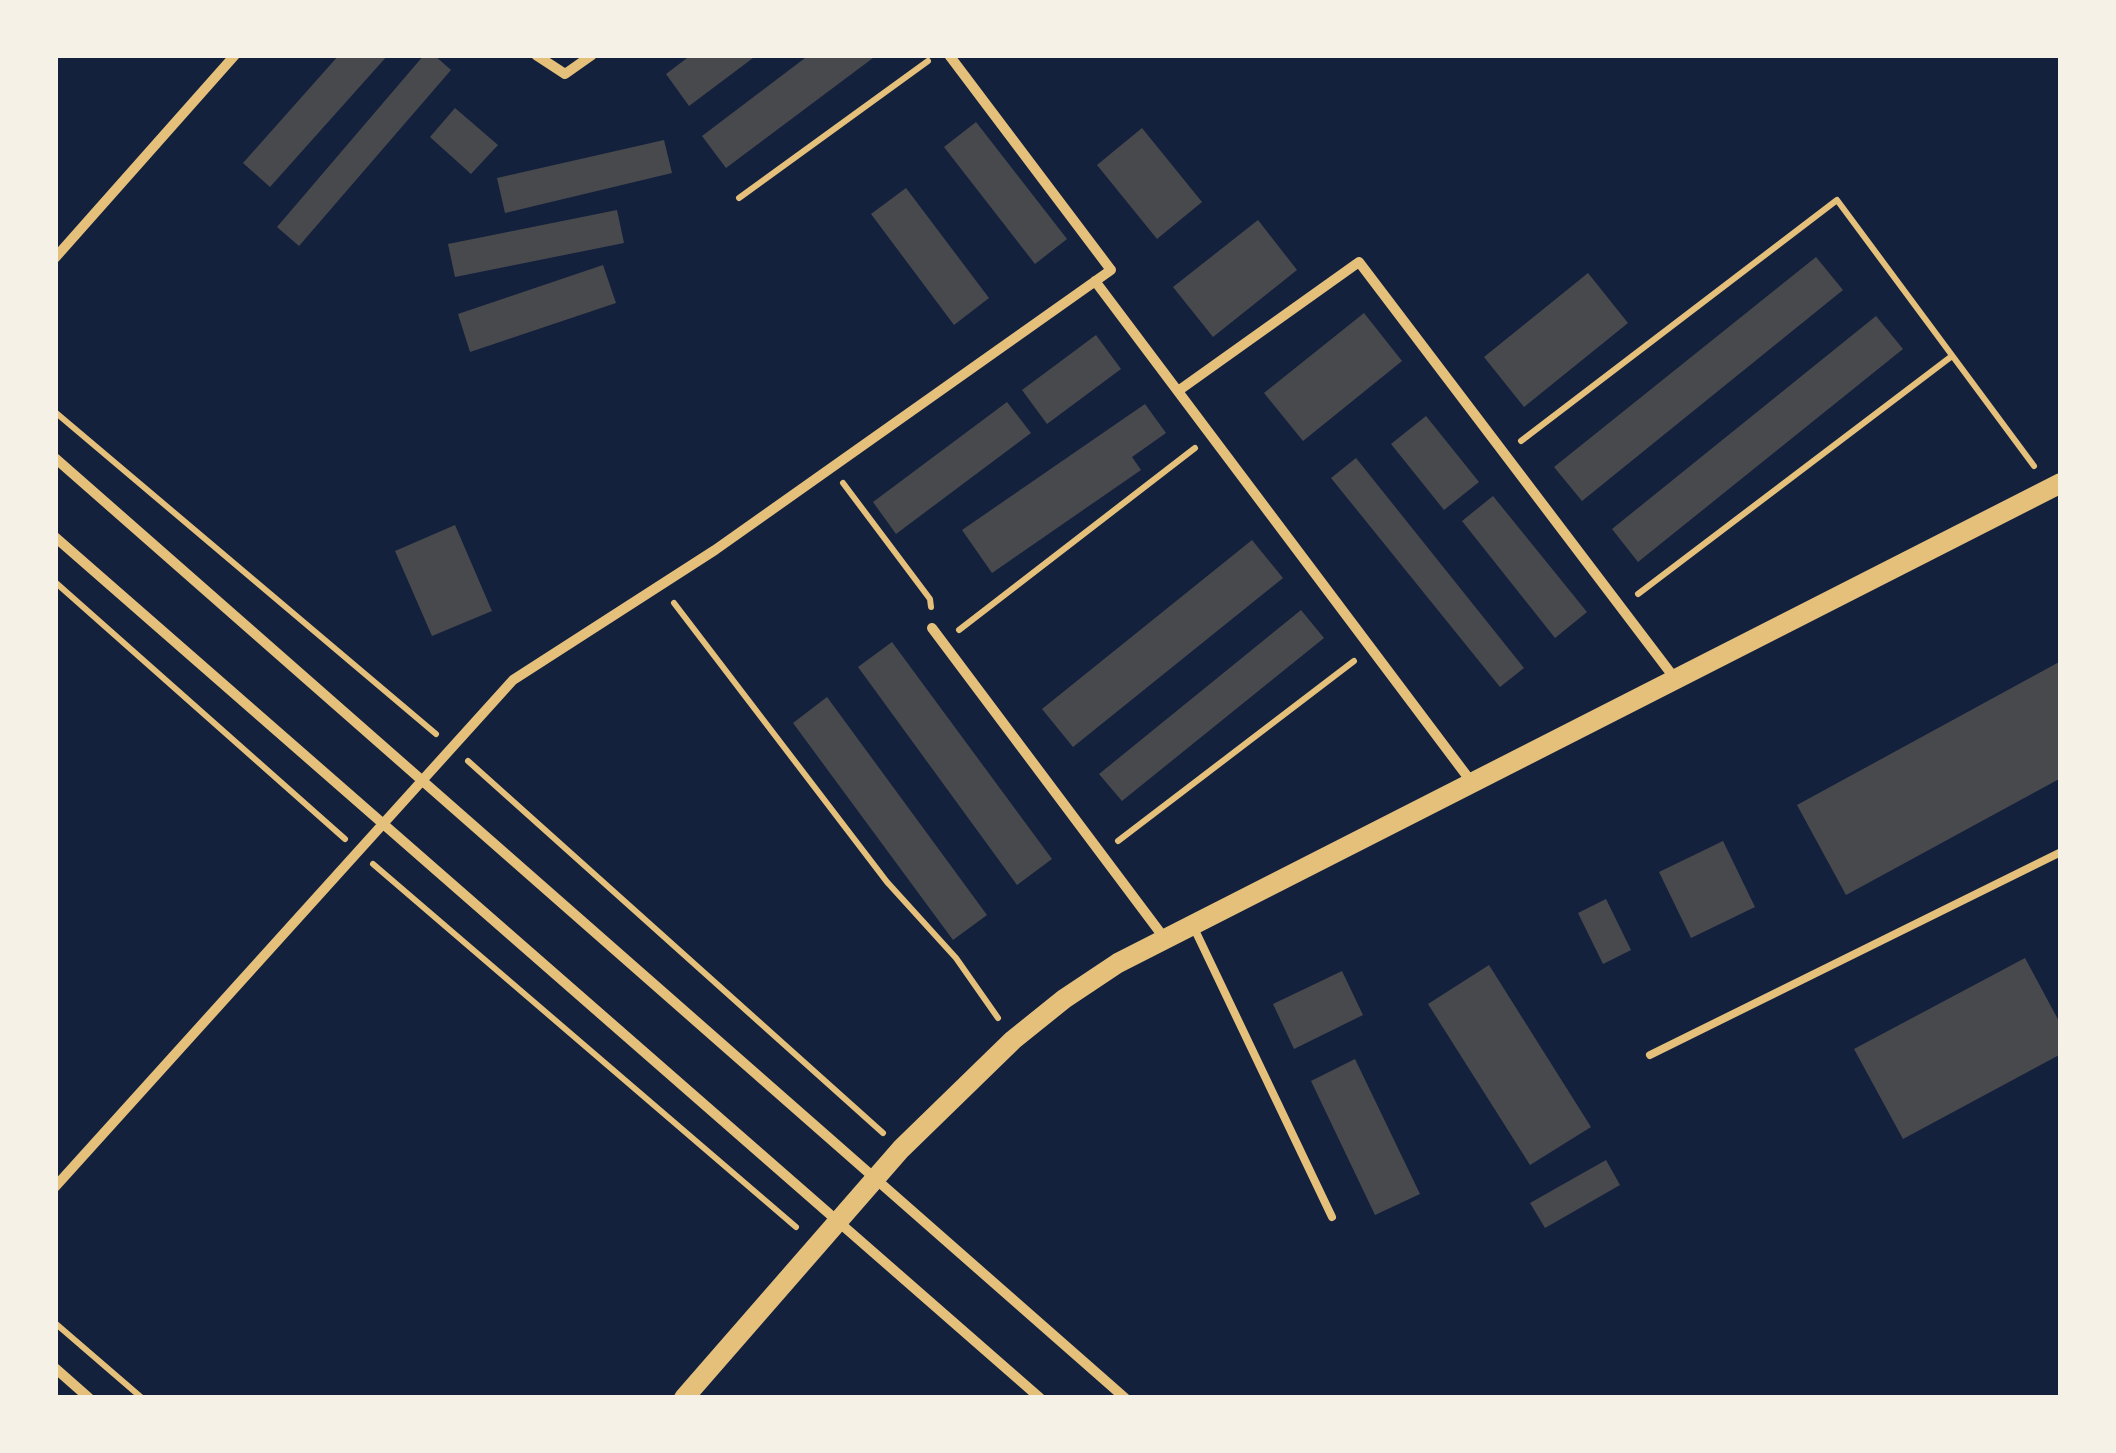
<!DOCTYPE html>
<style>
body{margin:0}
#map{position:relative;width:2116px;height:1453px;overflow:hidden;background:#14213d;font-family:"Work Sans",sans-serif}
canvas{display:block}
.frame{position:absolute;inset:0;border:58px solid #f6f1e7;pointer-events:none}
</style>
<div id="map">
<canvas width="2116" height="1453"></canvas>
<div class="frame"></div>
</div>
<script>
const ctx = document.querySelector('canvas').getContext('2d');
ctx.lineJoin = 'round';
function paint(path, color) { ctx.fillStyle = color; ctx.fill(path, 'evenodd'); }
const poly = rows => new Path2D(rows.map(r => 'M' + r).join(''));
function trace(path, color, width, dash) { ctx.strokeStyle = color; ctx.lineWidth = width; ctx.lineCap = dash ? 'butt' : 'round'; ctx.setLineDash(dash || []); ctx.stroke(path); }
const building = poly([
 [339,55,388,55,270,187,243,163],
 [424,55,434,55,451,70,299,246,277,227],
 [691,55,757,55,689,106,666,74],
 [809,55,877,55,726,168,702,136],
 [455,108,498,145,471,174,430,137],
 [976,122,1067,239,1035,264,944,147],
 [1142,128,1202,202,1157,239,1097,165],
 [664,140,672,173,505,213,497,178],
 [906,188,989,298,954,325,871,214],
 [617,210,624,243,455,277,448,244],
 [1258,220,1297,270,1213,337,1173,287],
 [1816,257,1843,290,1582,501,1554,467],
 [603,265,616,303,470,352,458,314],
 [1588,273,1628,323,1524,407,1484,357],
 [1364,313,1402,361,1303,441,1264,393],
 [1876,316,1903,349,1638,562,1612,529],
 [1096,335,1121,369,1047,424,1022,390],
 [1007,402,1031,433,896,534,873,502],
 [1145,404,1166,433,1132,457,1141,470,992,573,962,530],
 [1426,416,1479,482,1444,510,1391,444],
 [1356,458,1524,668,1500,687,1331,478],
 [1493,496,1587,612,1555,638,1462,521],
 [455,525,492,611,432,636,395,551],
 [1252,540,1283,578,1073,747,1042,709],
 [1301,610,1324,638,1122,801,1099,774],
 [892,642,1052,859,1017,885,858,667],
 [2061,661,2061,778,1846,895,1797,805],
 [827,697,987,915,953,940,793,723],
 [1723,841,1755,907,1691,938,1659,872],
 [1606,899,1631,950,1603,964,1578,913],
 [2025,958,2061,1025,2061,1054,1903,1139,1854,1049],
 [1489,965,1591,1127,1530,1165,1428,1004],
 [1342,971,1363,1015,1294,1049,1273,1004],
 [1355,1059,1420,1194,1375,1215,1311,1081],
 [1606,1160,1620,1185,1545,1228,1530,1203]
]);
const path = poly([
 [739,198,928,61],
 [55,412,436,734],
 [1521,441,1837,200,2034,466],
 [843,483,930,599,931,607],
 [55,582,345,839],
 [1638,594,1952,356],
 [674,603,887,882,956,958,998,1018],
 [959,630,1195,448],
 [468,761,883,1133],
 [1118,841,1354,661],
 [373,864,796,1227],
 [55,1323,142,1398]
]);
const service = poly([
 [1194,928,1332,1217],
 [1650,1055,2061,852]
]);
const minor = poly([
 [536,55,565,74,592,55],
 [55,258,235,55],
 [1095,281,1473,784],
 [1178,391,1359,262,1676,680],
 [55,458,1125,1398],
 [55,537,1040,1398],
 [932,628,1165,939],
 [55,1187,513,680,715,550,1111,270,949,55],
 [55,1368,89,1398]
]);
const secondary = poly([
 [684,1398,901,1149,1013,1040,1064,999,1118,963,2061,483]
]);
paint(building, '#48494c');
trace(path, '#e5c07b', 6);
trace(service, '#e5c07b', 8);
trace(minor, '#e5c07b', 10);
trace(secondary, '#e5c07b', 20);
</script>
